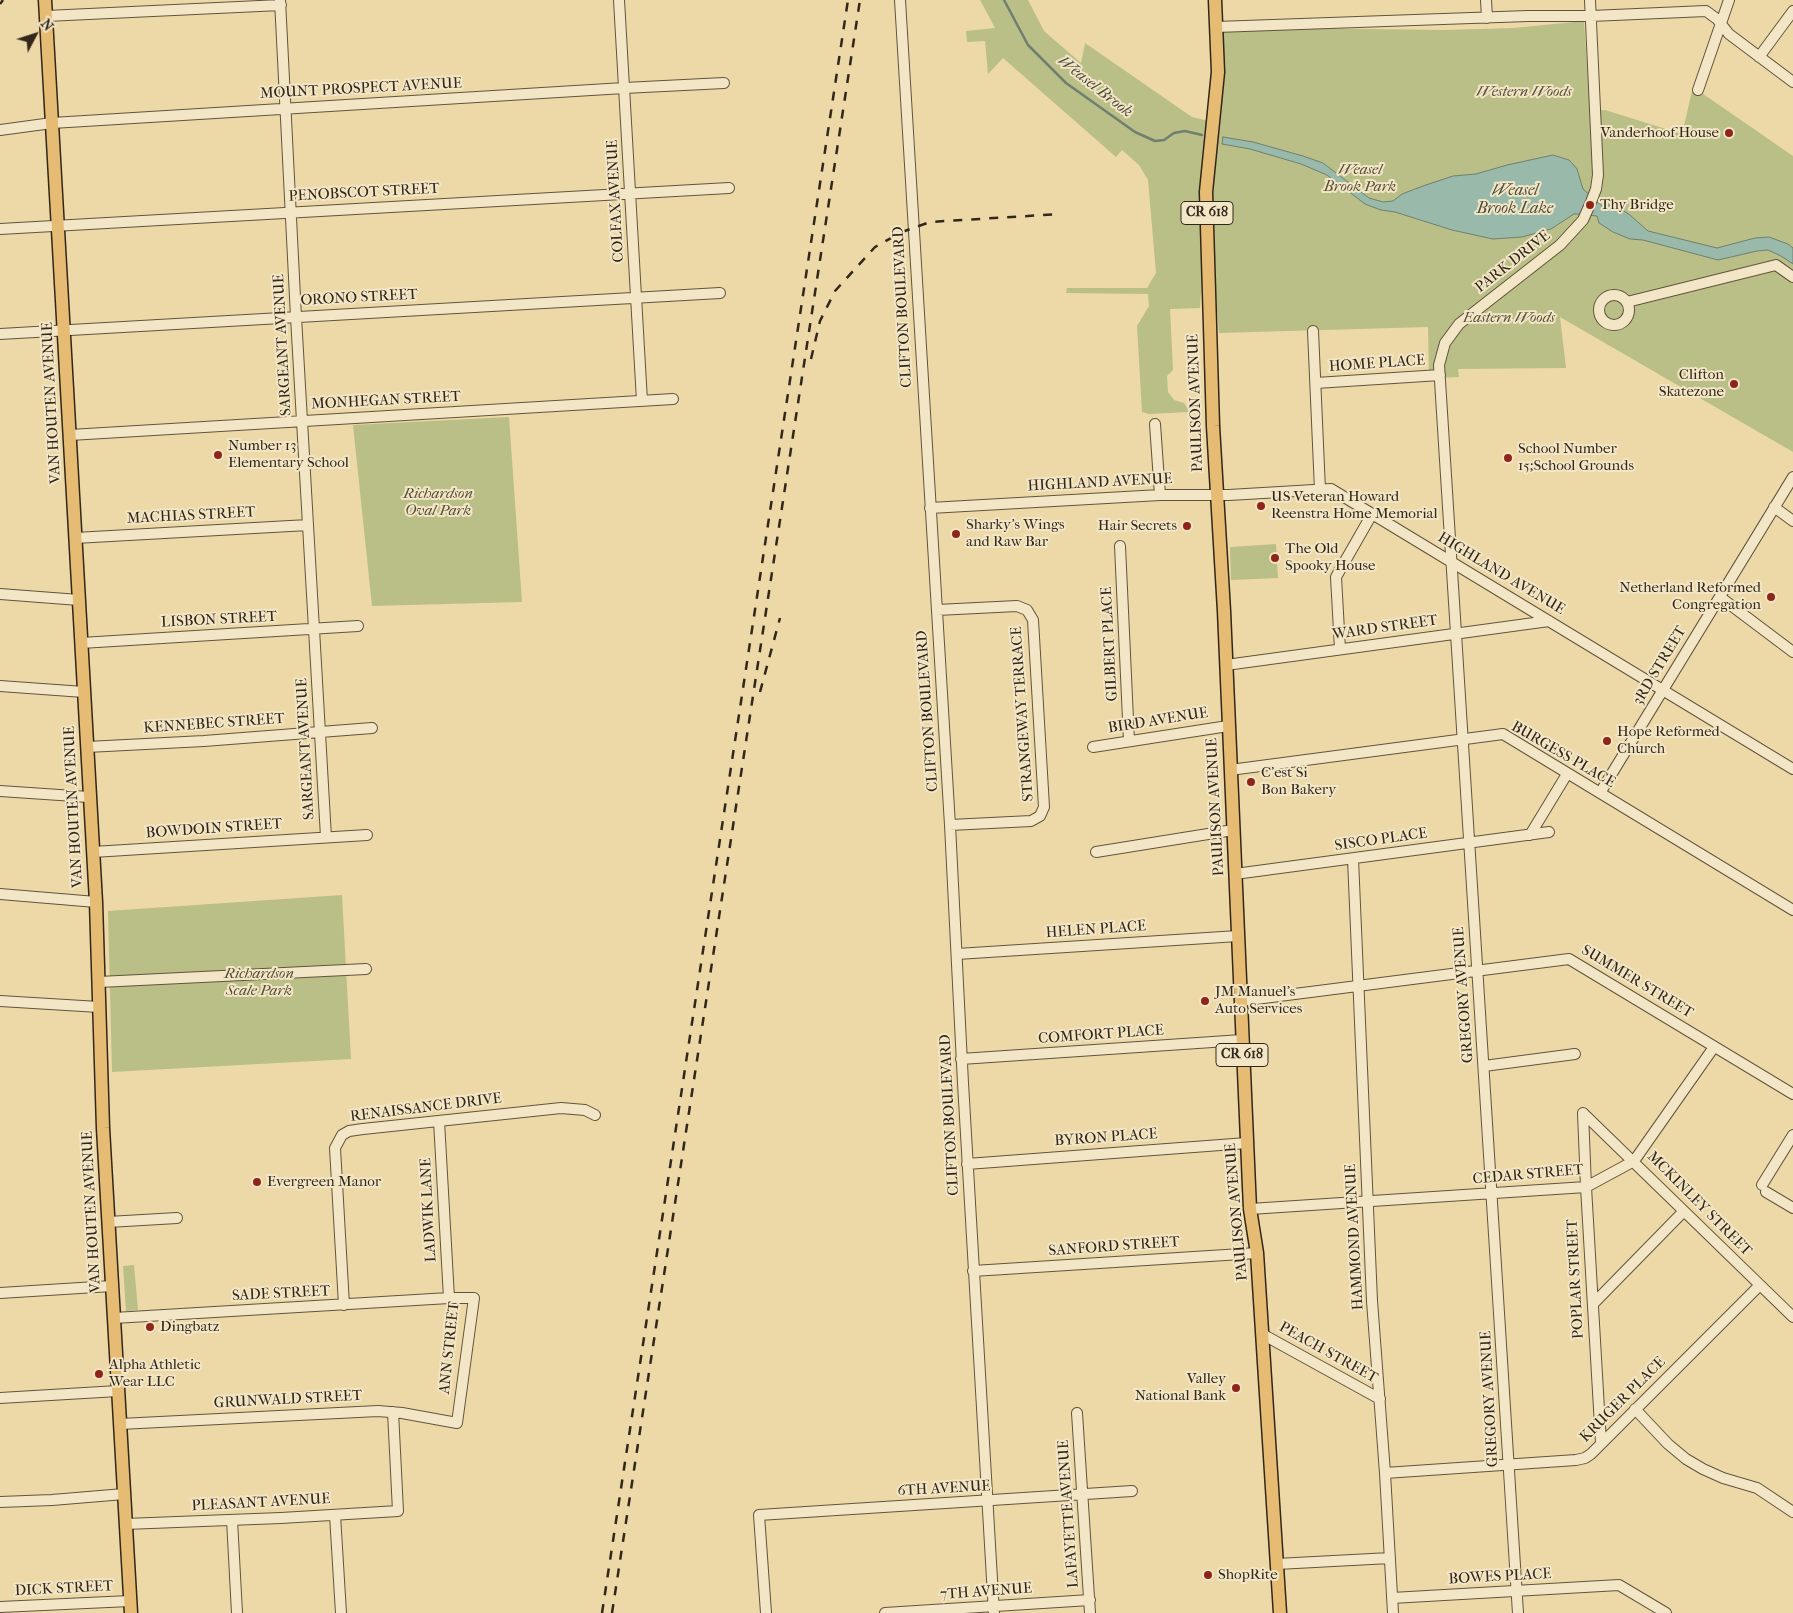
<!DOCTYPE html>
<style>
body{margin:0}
#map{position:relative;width:1793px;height:1613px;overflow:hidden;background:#edd9a7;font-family:"IM FELL French Canon",serif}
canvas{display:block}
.north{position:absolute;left:10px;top:10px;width:50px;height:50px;-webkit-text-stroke:4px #f3e6c6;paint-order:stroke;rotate:50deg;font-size:14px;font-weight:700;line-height:20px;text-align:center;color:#32271a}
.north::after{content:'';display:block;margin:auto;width:18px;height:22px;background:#32271a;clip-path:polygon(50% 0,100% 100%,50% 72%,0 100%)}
</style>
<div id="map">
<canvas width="1793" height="1613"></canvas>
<div class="north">N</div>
</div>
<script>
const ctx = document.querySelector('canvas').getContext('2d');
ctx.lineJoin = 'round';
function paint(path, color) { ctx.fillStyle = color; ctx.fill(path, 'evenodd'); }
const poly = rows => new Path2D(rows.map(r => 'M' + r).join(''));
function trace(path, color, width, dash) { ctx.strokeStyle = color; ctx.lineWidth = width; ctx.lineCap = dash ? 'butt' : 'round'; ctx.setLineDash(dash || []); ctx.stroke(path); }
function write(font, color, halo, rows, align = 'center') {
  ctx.font = font + ' "IM FELL French Canon",serif'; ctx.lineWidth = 4; ctx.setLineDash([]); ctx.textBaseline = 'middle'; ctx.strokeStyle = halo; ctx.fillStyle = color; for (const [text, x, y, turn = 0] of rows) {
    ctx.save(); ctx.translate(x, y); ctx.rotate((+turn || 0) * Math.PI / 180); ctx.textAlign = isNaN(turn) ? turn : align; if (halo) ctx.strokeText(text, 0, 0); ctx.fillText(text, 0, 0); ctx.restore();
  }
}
const green = poly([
 [980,0,1028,0,1044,31,1081,63,1085,43,1192,117,1213,122,1216,27,1444,30,1514,28,1584,21,1590,111,1605,110,1682,134,1693,87,1793,156,1793,452,1560,317,1566,368,1458,369,1459,377,1440,378,1429,376,1428,327,1219,333,1207,197,1200,308,1170,309,1173,370,1167,376,1168,392,1174,400,1184,403,1190,412,1149,414,1142,412,1137,326,1149,306,1148,294,1066,293,1067,288,1147,288,1156,273,1148,180,1139,165,1122,150,1116,157,1003,58,988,74,985,41,967,42,966,31,995,28],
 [509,417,522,602,372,606,353,425],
 [1276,544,1278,578,1231,580,1230,547],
 [342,895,351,1059,112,1072,108,911],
 [134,1265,138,1310,126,1311,123,1266]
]);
const water = poly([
 [1223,137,1253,142,1303,156,1323,163,1369,198,1383,202,1393,201,1402,194,1423,186,1453,176,1476,174,1507,165,1553,155,1569,160,1572,163,1577,169,1583,189,1602,206,1608,205,1616,206,1630,215,1648,231,1717,248,1755,238,1769,237,1788,244,1793,248,1793,264,1781,256,1768,250,1757,251,1718,260,1643,240,1630,239,1613,232,1599,223,1597,216,1578,214,1574,214,1551,229,1522,237,1493,239,1452,230,1395,212,1381,210,1365,204,1327,175,1301,164,1250,149,1222,144,1223,137]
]);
const stream = poly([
 [1004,0,1028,45,1066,83,1135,132,1155,141,1164,140,1174,133,1185,131,1202,135]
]);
const minor = poly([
 [280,0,296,317,326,837],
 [619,0,642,401],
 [900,0,950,825,963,1083,994,1613],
 [1486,0,1487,18],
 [46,16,281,5],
 [1216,27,1528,16,1591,16,1706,11,1717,19,1729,34,1793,82],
 [1759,57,1793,11],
 [1698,90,1729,0],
 [0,130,52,123,624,88,724,83],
 [0,229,729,188],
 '1599 310a15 15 0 1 1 30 0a15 15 0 1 1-30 0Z',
 [1627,302,1776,265,1793,277],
 [1313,331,1320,490],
 [0,334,720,293],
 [1316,383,1440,375],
 [1155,424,1160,495],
 [70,435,673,399],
 [1774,507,1793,521],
 [930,508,1160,495,1229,495,1331,489,1793,769],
 [75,538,308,525],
 [1120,546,1129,741],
 [0,594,79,600],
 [1720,597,1793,652],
 [937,610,1017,606,1027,610,1033,620,1044,807,1040,816,1031,821,950,825],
 [81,643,358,626],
 [1340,649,1336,577,1372,514],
 [1226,665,1549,621],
 [0,686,84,692],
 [87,747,204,741,372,728],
 [1093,747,1228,726],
 [1230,770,1503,734,1793,910],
 [0,791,89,797],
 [1600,793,1793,477],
 [1530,835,1567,774],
 [93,852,367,835],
 [1096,852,1233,830],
 [1353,859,1372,1301,1385,1473,1393,1613],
 [1235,874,1549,832],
 [0,894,96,902],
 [957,954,1238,936],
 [99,982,366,969],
 [0,1001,99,1007],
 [1240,1001,1569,959,1793,1094],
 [961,1059,1242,1040],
 [1484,1066,1575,1054],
 [1583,1113,1586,1187,1601,1443],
 [1583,1113,1793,1317],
 [439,1121,449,1298],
 [967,1164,1247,1143],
 [1762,1185,1793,1135],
 [1766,1192,1793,1208],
 [1250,1209,1586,1187,1634,1161,1714,1047],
 [108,1222,177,1218],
 [973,1271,1257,1253],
 [0,1293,112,1286],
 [1593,1304,1684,1211],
 [344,1305,335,1148,342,1135,349,1131,363,1129,561,1108,585,1110,595,1115],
 [114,1318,449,1298,474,1298,457,1423,402,1413,378,1411,120,1424],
 [1262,1334,1380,1399],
 [0,1398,118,1391],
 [1635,1409,1668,1444,1686,1459,1703,1469,1723,1478,1757,1488,1793,1512],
 [1077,1413,1090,1613],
 [1385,1473,1576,1460,1585,1458,1591,1454,1760,1285],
 [0,1502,52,1500,124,1494],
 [335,1515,341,1613],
 [232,1520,237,1613],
 [125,1524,281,1518,398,1511,393,1412],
 [1277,1564,1390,1558],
 [1392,1598,1619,1585,1666,1613],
 [0,1607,130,1601],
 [766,1613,759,1515,1132,1491],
 [885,1613,1090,1600],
 [1518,1613,1439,365,1445,343,1459,324,1560,245,1583,220,1591,202,1596,189,1598,175,1590,0]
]);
const major = poly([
 [45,0,96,902,103,1128,131,1613],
 [1215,0,1218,72,1206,192,1213,426,1224,611,1250,1209,1257,1253,1280,1613]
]);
const rail = poly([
 [0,4,3,0],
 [811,359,820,321,835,291,875,247,902,232,930,222,1060,214],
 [760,692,780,618],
 [602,1613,848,0],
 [612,1613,860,0]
]);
const markers = [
 [1729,133,5,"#8f2418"],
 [1590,205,5,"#8f2418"],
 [1734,384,5,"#8f2418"],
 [218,455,5,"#8f2418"],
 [1508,458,5,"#8f2418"],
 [1261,506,5,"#8f2418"],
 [1187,526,5,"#8f2418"],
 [956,534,5,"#8f2418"],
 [1275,558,5,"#8f2418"],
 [1771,597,5,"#8f2418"],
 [1607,741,5,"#8f2418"],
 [1251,782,5,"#8f2418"],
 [1205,1001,5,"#8f2418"],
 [257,1182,5,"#8f2418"],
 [150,1327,5,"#8f2418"],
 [99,1374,5,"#8f2418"],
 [1236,1388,5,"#8f2418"],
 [1208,1575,5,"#8f2418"]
];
const shields = [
 [1207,213,52],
 [1242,1055,52]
];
const shieldNames = [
 ["CR 618",1207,213],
 ["CR 618",1242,1055]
];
const streetNames = [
 ["MOUNT PROSPECT AVENUE",361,89,-3],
 ["PENOBSCOT STREET",364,193,-3],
 ["COLFAX AVENUE",616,201,-93],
 ["PARK DRIVE",1513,262,-38],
 ["ORONO STREET",359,298,-3],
 ["CLIFTON BOULEVARD",903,307,-93],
 ["SARGEANT AVENUE",283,345,-93],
 ["HOME PLACE",1377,364,-4],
 ["MONHEGAN STREET",386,401,-3],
 ["VAN HOUTEN AVENUE",52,403,-93],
 ["PAULISON AVENUE",1196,403,-92],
 ["HIGHLAND AVENUE",1100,483,-3],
 ["MACHIAS STREET",191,516,-3],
 ["HIGHLAND AVENUE",1501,574,31],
 ["LISBON STREET",219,620,-3],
 ["WARD STREET",1385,628,-8],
 ["GILBERT PLACE",1110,644,-93],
 ["3RD STREET",1660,666,-59],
 ["CLIFTON BOULEVARD",928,711,-94],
 ["STRANGEWAY TERRACE",1023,714,-94],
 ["BIRD AVENUE",1158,721,-9],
 ["KENNEBEC STREET",214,724,-4],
 ["SARGEANT AVENUE",306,749,-93],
 ["BURGESS PLACE",1563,755,30],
 ["VAN HOUTEN AVENUE",74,807,-93],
 ["PAULISON AVENUE",1216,807,-93],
 ["BOWDOIN STREET",214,829,-4],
 ["SISCO PLACE",1381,840,-8],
 ["HELEN PLACE",1096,930,-4],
 ["SUMMER STREET",1637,982,31],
 ["GREGORY AVENUE",1464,995,-94],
 ["COMFORT PLACE",1101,1035,-4],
 ["RENAISSANCE DRIVE",426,1108,-7],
 ["CLIFTON BOULEVARD",950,1115,-93],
 ["BYRON PLACE",1106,1138,-4],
 ["CEDAR STREET",1528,1175,-5],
 ["MCKINLEY STREET",1699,1204,45],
 ["LADWIK LANE",429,1210,-93],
 ["VAN HOUTEN AVENUE",92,1212,-93],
 ["PAULISON AVENUE",1237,1212,-95],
 ["HAMMOND AVENUE",1355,1237,-93],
 ["SANFORD STREET",1114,1247,-4],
 ["POPLAR STREET",1576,1279,-93],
 ["SADE STREET",281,1294,-3],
 ["ANN STREET",450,1348,-84],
 ["PEACH STREET",1328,1353,29],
 ["GREGORY AVENUE",1490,1399,-93],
 ["GRUNWALD STREET",288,1400,-3],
 ["KRUGER PLACE",1623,1400,-45],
 ["6TH AVENUE",944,1489,-3],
 ["PLEASANT AVENUE",261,1503,-3],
 ["LAFAYETTE AVENUE",1069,1514,-94],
 ["BOWES PLACE",1500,1577,-3],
 ["DICK STREET",64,1589,-3],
 ["7TH AVENUE",986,1592,-4]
];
const parkNames = [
 ["Western Woods",1524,92],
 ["Weasel",1360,170],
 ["Brook Park",1360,187],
 ["Eastern Woods",1509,318],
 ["Richardson",438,494],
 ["Oval Park",438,511],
 ["Richardson",259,974],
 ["Scale Park",259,991]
];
const poiNames = [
 ["Vanderhoof House",1719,133,"right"],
 ["Thy Bridge",1600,205],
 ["Clifton",1724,375,"right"],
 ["Skatezone",1724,392,"right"],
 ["Number 13",228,446],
 ["Elementary School",228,463],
 ["School Number",1518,449],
 ["15;School Grounds",1518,466],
 ["US Veteran Howard",1271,497],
 ["Reenstra Home Memorial",1271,514],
 ["Sharky's Wings",966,525],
 ["and Raw Bar",966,542],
 ["Hair Secrets",1177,526,"right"],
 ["The Old",1285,549],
 ["Spooky House",1285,566],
 ["Netherland Reformed",1761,588,"right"],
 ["Congregation",1761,605,"right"],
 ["Hope Reformed",1617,732],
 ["Church",1617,749],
 ["C'est Si",1261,773],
 ["Bon Bakery",1261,790],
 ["JM Manuel's",1215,992],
 ["Auto Services",1215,1009],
 ["Evergreen Manor",267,1182],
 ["Dingbatz",160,1327],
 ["Alpha Athletic",109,1365],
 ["Wear LLC",109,1382],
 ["Valley",1226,1379,"right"],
 ["National Bank",1226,1396,"right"],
 ["ShopRite",1218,1575]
];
const waterNames = [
 ["Weasel Brook",1095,87,38],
 ["Weasel",1515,191],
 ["Brook Lake",1515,209]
];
paint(green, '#b9bf86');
paint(water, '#99baaa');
trace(water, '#707f70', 1);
trace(stream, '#707f70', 2.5);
trace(minor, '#61543d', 12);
trace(major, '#32271a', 15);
trace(minor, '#f3e6c6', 10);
trace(major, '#e6bc74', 12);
trace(rail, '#32271a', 2.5, [9, 9]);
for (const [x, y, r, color] of markers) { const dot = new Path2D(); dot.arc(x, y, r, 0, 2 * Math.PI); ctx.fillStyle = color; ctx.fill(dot); trace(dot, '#f3e6c6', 2); }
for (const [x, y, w] of shields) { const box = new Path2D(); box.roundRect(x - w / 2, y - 11.5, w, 23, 4); ctx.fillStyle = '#f3e6c6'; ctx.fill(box); trace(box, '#32271a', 1); }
write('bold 14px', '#32271a', null, shieldNames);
write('15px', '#32271a', '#f3e6c6', streetNames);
write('italic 15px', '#544d35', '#f3e6c6', parkNames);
write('15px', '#32271a', '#f3e6c6', poiNames, 'left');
write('italic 16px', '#4c4c3e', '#f3e6c6', waterNames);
</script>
